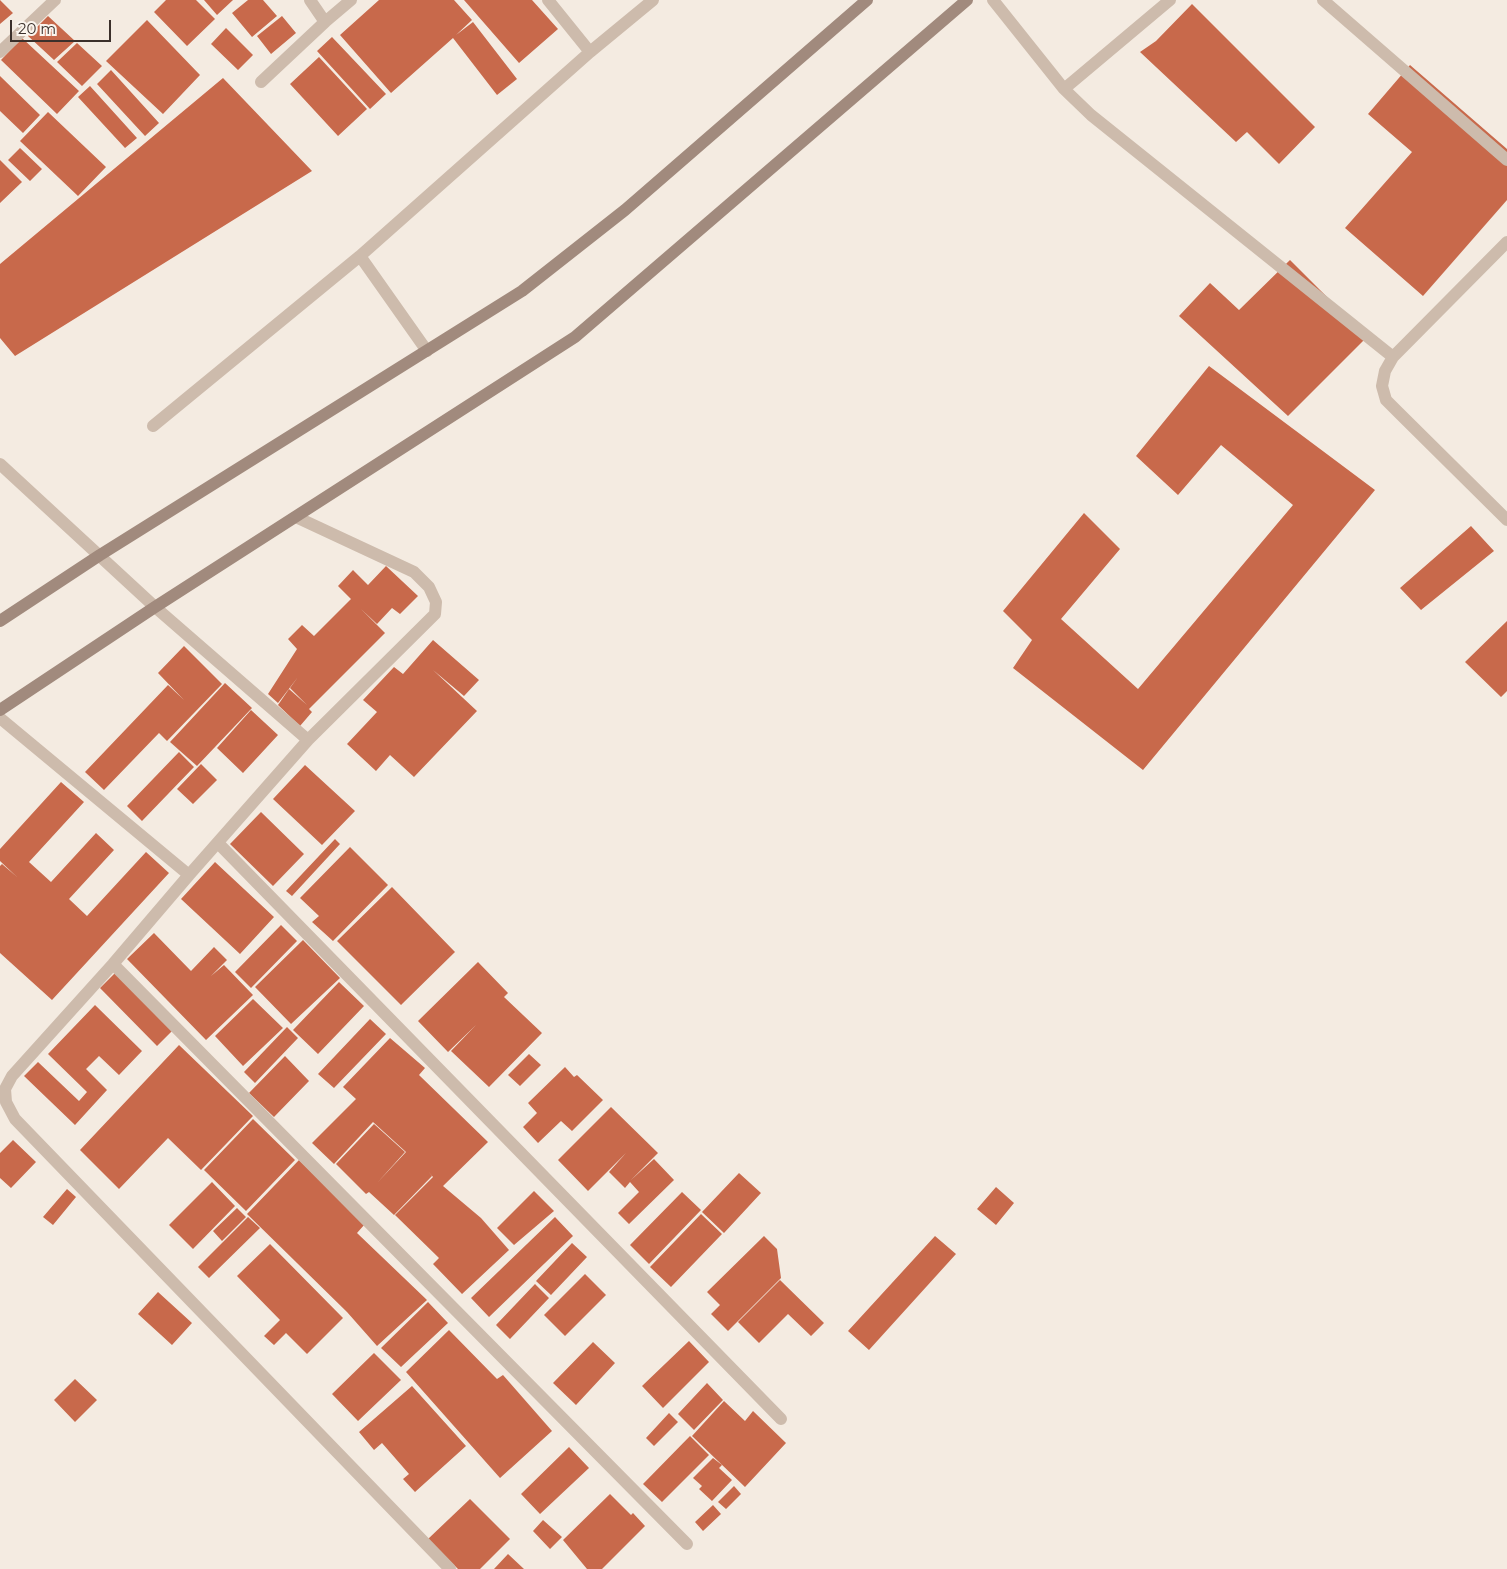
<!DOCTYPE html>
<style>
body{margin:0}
#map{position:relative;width:1507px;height:1569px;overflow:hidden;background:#f4ebe1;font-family:Montserrat,sans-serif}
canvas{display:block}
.scale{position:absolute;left:10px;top:20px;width:101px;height:22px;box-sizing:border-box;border:2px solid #3b302b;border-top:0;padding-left:6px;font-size:15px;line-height:18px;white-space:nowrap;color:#3b302b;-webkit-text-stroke:4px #fbf5ee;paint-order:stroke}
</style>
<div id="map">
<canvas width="1507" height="1569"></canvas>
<div class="scale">20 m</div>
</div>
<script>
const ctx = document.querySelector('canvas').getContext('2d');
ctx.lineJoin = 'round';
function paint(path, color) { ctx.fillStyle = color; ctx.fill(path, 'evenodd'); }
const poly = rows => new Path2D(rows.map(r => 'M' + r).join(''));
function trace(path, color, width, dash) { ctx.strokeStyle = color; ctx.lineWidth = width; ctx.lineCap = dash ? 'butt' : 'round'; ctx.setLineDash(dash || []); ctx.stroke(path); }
const building = poly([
 [0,0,13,13,0,24],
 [166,0,196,0,215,19,187,46,154,12],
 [204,0,233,0,217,15],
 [248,0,263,0,277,16,252,37,232,13],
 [379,0,454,0,472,20,456,35,473,22,517,79,497,95,453,38,391,93,340,35],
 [464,0,532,0,558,29,519,63],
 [1192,4,1315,127,1279,164,1247,132,1236,142,1140,52,1156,41],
 [48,16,75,41,54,60,28,36],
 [282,16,296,33,271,54,257,36],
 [147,20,200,75,163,114,106,61],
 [226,28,253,55,238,70,211,44],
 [332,37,386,94,370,109,317,51],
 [22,38,79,91,57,114,1,60],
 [77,43,102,66,82,86,57,62],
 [319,57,367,109,338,136,290,84],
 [1410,65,1507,149,1507,200,1423,296,1345,228,1412,152,1368,114],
 [111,70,159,123,145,136,97,84],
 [0,76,40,115,23,133,0,111],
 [223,78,312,171,15,356,0,338,0,264],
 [90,86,137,138,125,148,78,97],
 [48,112,106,167,78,196,20,141],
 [20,148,42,169,30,181,8,160],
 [0,160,22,182,0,203],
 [1290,260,1367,337,1288,416,1179,316,1210,283,1239,310],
 [1209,366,1375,490,1143,770,1013,668,1032,640,1003,611,1084,513,1120,549,1061,619,1138,689,1293,505,1221,445,1178,495,1136,456],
 [1471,526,1494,551,1421,610,1400,588],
 [386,566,418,596,400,614,392,608,377,624,361,609,385,633,309,709,312,712,300,726,278,705,289,689,307,705,290,688,298,677,278,703,268,694,297,649,288,639,302,625,314,636,351,599,338,586,353,570,368,585],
 [1507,621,1507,691,1501,697,1465,662],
 [433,640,479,680,464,696,433,670,477,711,414,777,390,755,376,771,347,744,377,712,363,700,394,667,403,674],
 [184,646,222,684,167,741,159,733,104,790,85,772,168,685,184,700,158,673],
 [225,683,252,708,197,766,170,742],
 [251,710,278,735,243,773,217,748],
 [179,752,194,767,142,821,127,806],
 [201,764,217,780,193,804,177,789],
 [305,765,355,811,322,845,273,799],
 [61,782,84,802,29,862,51,882,96,833,114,850,69,899,87,916,146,852,169,873,52,1000,0,953,0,866,2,864,17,877,0,861,0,849],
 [261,812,304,854,273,886,230,844],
 [335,839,340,844,292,896,286,891],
 [350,847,388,885,333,941,312,922,319,916,300,898],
 [215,862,274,917,240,954,181,899],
 [392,887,455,952,401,1005,337,941],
 [281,925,297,941,251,988,235,972],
 [154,933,191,971,214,947,227,960,211,976,224,965,253,995,206,1040,127,959],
 [303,940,340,978,291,1024,255,987],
 [478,962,508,993,504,997,542,1033,489,1087,451,1051,476,1025,448,1052,418,1021],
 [115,973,172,1031,157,1046,100,988],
 [339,982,364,1006,318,1054,293,1030],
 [253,999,283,1028,243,1066,215,1036],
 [95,1005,142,1051,119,1075,99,1056,86,1069,107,1090,75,1125,24,1076,38,1062,79,1101,87,1092,48,1054],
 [370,1019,386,1034,334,1088,318,1074],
 [287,1027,298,1038,255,1083,244,1072],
 [390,1038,425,1068,419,1075,488,1142,443,1186,481,1218,509,1250,462,1294,433,1264,439,1258,395,1215,433,1177,428,1171,432,1176,394,1215,369,1192,366,1194,336,1164,374,1124,405,1152,377,1183,406,1152,373,1122,334,1164,312,1143,356,1099,343,1087],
 [179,1045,253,1116,201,1170,168,1138,119,1189,80,1150],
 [529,1054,541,1065,520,1086,508,1075],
 [285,1056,309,1081,274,1117,249,1093],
 [565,1067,574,1077,577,1075,603,1100,572,1131,561,1121,538,1143,523,1127,537,1113,528,1103],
 [611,1107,658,1153,631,1180,654,1159,674,1180,629,1224,618,1213,639,1192,630,1182,625,1188,609,1172,626,1153,588,1191,558,1160],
 [253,1119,295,1160,246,1211,204,1170],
 [13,1140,36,1162,11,1188,0,1178,0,1153],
 [299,1160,365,1224,357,1233,427,1300,377,1346,347,1312,247,1214],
 [739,1173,761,1193,724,1233,702,1212],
 [212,1182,235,1206,193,1249,169,1225],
 [996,1187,1014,1203,996,1225,977,1209],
 [67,1189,76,1197,53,1225,43,1217],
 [534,1191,554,1211,514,1245,497,1228],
 [682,1192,701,1210,649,1264,630,1245],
 [237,1208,246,1217,222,1241,213,1231],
 [701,1214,722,1234,671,1287,650,1267],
 [248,1217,260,1228,209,1278,198,1267],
 [555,1217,573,1236,489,1317,471,1298],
 [764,1236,777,1249,781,1278,728,1331,711,1314,720,1305,707,1292],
 [935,1236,956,1254,869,1350,848,1331],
 [572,1243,587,1257,551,1295,536,1281],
 [270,1244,343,1318,307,1354,286,1333,274,1345,264,1336,280,1320,237,1276],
 [585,1274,606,1295,565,1336,544,1315],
 [780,1280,824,1323,811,1336,788,1314,759,1343,738,1322],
 [535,1284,549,1298,510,1339,496,1325],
 [158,1292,192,1323,172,1345,138,1314],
 [428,1302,448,1323,401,1367,381,1348],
 [449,1330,497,1379,503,1375,552,1431,500,1478,406,1372],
 [689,1341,709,1362,663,1408,642,1386],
 [593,1342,615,1363,576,1405,553,1383],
 [374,1353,401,1380,358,1421,332,1394],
 [75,1379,97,1400,75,1422,54,1400],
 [707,1383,723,1400,694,1430,678,1414],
 [412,1386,466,1446,415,1492,403,1479,409,1474,382,1443,374,1450,359,1432],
 [724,1401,745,1421,753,1411,786,1443,745,1487,692,1436],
 [669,1413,678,1422,654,1446,646,1438],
 [690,1436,709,1455,662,1502,643,1484],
 [569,1447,589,1468,540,1514,521,1494],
 [713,1458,722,1465,719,1468,732,1480,712,1501,699,1489,702,1486,693,1478],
 [734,1486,741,1494,726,1509,718,1502],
 [610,1494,631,1515,633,1513,645,1526,602,1569,587,1569,563,1540],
 [470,1499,510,1539,480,1569,458,1569,428,1539],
 [713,1505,721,1514,703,1531,695,1522],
 [543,1520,562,1537,550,1549,533,1531],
 [508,1554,524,1569,494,1569]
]);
const lane = poly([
 [993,0,1064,89,1091,115,1393,357],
 [1323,0,1507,160],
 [1064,89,1170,0],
 [1507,242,1393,357,1385,371,1382,386,1386,400,1398,412,1507,520]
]);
const street = poly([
 [310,0,325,22,351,0],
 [548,0,590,52],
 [0,52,55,0],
 [261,82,325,22],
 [427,351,360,256,590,52,653,0],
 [153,426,360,256],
 [0,464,155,607,308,740],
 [0,718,189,875,113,964,12,1076,5,1089,6,1102,15,1119,450,1569],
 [218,843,781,1419],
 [189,875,308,740,435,614,436,602,429,587,414,572,296,517],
 [113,964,687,1544]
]);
const secondary = poly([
 [0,621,100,555,522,291,625,210,867,0],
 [0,710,155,607,575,337,967,0]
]);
paint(building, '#c8694b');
trace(lane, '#cdbbac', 12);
trace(street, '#cdbbac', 12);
trace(secondary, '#a18a7d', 12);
</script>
